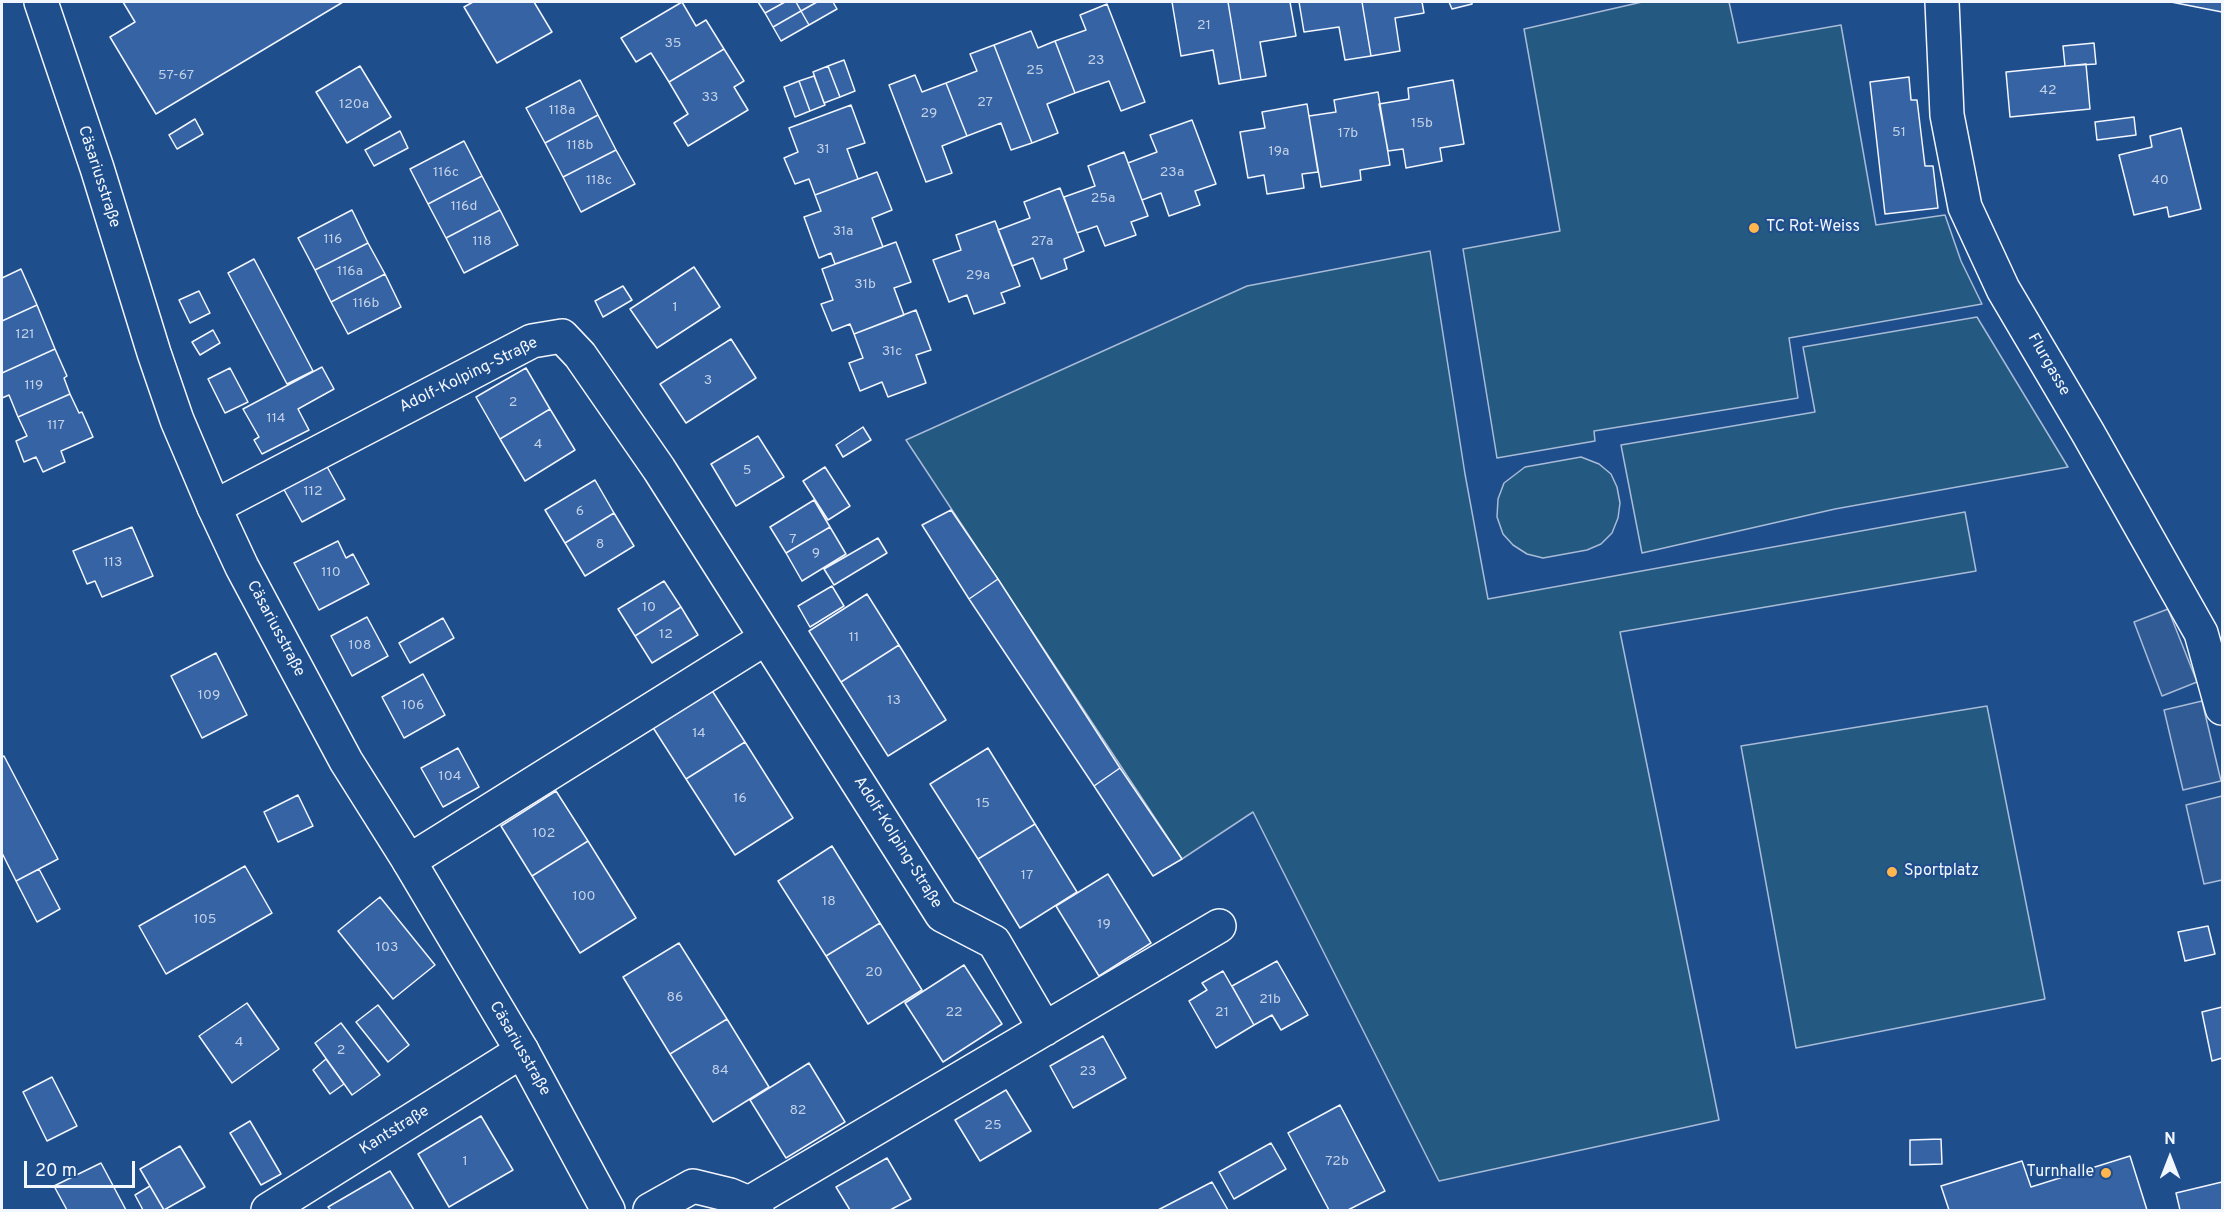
<!DOCTYPE html>
<meta charset="utf-8">
<style>
body{margin:0}
#map{position:relative;width:2224px;height:1212px;overflow:hidden;background:#1f4e8c;font-family:Overpass,sans-serif}
canvas{display:block}
.frame{position:absolute;inset:0;border:3px solid #f2f6ff;pointer-events:none}
.north{position:absolute;left:2140px;top:1128px;width:60px;height:60px;-webkit-text-stroke:4px #1f4e8c;paint-order:stroke;rotate:0deg;font-size:16px;font-weight:700;line-height:24px;text-align:center;color:#f2f6ff}
.north::after{content:'';display:block;margin:auto;width:21px;height:27px;background:#f2f6ff;clip-path:polygon(50% 0,100% 100%,50% 72%,0 100%)}
.scale{position:absolute;left:24px;top:1161px;width:111px;height:27px;box-sizing:border-box;border:3px solid #f2f6ff;border-top:0;padding-left:8px;font-size:18px;line-height:21px;white-space:nowrap;color:#f2f6ff;-webkit-text-stroke:4px #1f4e8c;paint-order:stroke}
</style>
<div id="map">
<canvas width="2224" height="1212"></canvas>
<div class="frame"></div>
<div class="north">N</div>
<div class="scale">20 m</div>
</div>
<script>
const ctx = document.querySelector('canvas').getContext('2d');
ctx.lineJoin = 'round';
function paint(path, color) { ctx.fillStyle = color; ctx.fill(path, 'evenodd'); }
const poly = rows => new Path2D(rows.map(r => 'M' + r).join(''));
function trace(path, color, width, dash) { ctx.strokeStyle = color; ctx.lineWidth = width; ctx.lineCap = dash ? 'butt' : 'round'; ctx.setLineDash(dash || []); ctx.stroke(path); }
function write(font, color, halo, rows, align = 'center') {
  ctx.font = font + ' Overpass,sans-serif'; ctx.lineWidth = 4.5; ctx.setLineDash([]); ctx.textBaseline = 'middle'; ctx.strokeStyle = halo; ctx.fillStyle = color; for (const [text, x, y, turn = 0] of rows) {
    ctx.save(); ctx.translate(x, y); ctx.rotate((+turn || 0) * Math.PI / 180); ctx.textAlign = isNaN(turn) ? turn : align; if (halo) ctx.strokeText(text, 0, 0); ctx.fillText(text, 0, 0); ctx.restore();
  }
}
const green = poly([
 [1642,2,1729,2,1738,43,1841,25,1876,225,1945,215,1961,261,1982,304,1789,338,1798,398,1594,431,1595,441,1497,458,1463,249,1560,231,1524,29,1642,2],
 [1430,251,1465,474,1488,599,1965,512,1976,571,1620,632,1719,1120,1439,1181,1253,812,1182,859,906,440,1247,286,1430,251],
 [1977,317,2068,467,1835,509,1642,553,1621,445,1815,412,1803,347,1977,317],
 [1581,457,1599,464,1611,474,1617,487,1620,503,1618,518,1612,533,1601,544,1587,550,1543,558,1527,554,1513,545,1503,534,1497,517,1498,499,1504,483,1525,467,1581,457],
 [1987,706,2045,999,1796,1048,1741,746,1987,706]
]);
const parking = poly([
 [2168,609,2197,682,2162,696,2134,622,2168,609],
 [2202,701,2221,781,2183,790,2164,710,2202,701],
 [2222,796,2222,880,2204,884,2186,805,2222,796]
]);
const building = poly([
 [123,2,343,2,156,114,110,37,135,22,123,2],
 [473,2,534,2,552,32,497,63,464,7,473,2],
 [682,2,696,26,706,20,724,49,669,82,651,53,636,62,621,38,682,2],
 [758,2,785,2,765,13,758,2],
 [785,2,796,2,801,11,773,27,765,13,785,2],
 [796,2,817,2,801,11,796,2],
 [817,2,833,2,837,9,809,25,801,11,817,2],
 [1172,2,1228,2,1241,80,1219,84,1213,50,1181,56,1172,2],
 [1228,2,1290,2,1296,36,1260,42,1266,76,1241,80,1228,2],
 [1299,2,1362,2,1371,56,1345,60,1339,27,1304,32,1299,2],
 [1362,2,1422,2,1424,13,1395,18,1400,51,1371,56,1362,2],
 [1449,2,1472,2,1472,4,1452,9,1449,2],
 [2171,2,2222,2,2222,12,2171,2],
 [1107,4,1145,102,1121,111,1109,81,1075,93,1055,41,1086,30,1080,15,1107,4],
 [801,11,809,25,781,41,773,27,801,11],
 [1031,31,1038,48,1055,41,1075,93,1047,104,1058,133,1032,143,994,45,1031,31],
 [2094,43,2096,64,2065,66,2063,46,2094,43],
 [994,45,1032,143,1011,150,1001,123,967,136,946,83,977,71,970,54,994,45],
 [724,49,744,81,734,87,748,110,688,146,674,123,688,114,669,82,724,49],
 [844,60,855,91,840,97,828,66,844,60],
 [2086,64,2090,109,2010,117,2006,72,2086,64],
 [360,66,391,117,347,143,316,92,360,66],
 [828,66,840,97,824,103,813,72,828,66],
 [915,75,922,92,946,83,967,136,942,146,952,173,926,182,889,85,915,75],
 [814,76,825,105,810,111,799,81,814,76],
 [1909,77,1911,100,1917,100,1925,166,1933,166,1938,208,1885,214,1870,82,1909,77],
 [580,80,598,115,545,143,526,108,580,80],
 [1453,80,1464,144,1440,148,1442,161,1406,168,1403,149,1388,151,1379,104,1409,99,1408,88,1453,80],
 [799,81,810,111,795,117,784,87,799,81],
 [1378,92,1390,165,1360,170,1361,180,1321,187,1309,116,1336,112,1334,100,1378,92],
 [1307,104,1318,172,1302,174,1304,188,1267,194,1264,175,1248,178,1240,132,1265,128,1262,112,1307,104],
 [851,105,865,143,847,149,858,179,815,195,809,179,795,184,784,158,798,152,789,128,851,105],
 [598,115,616,150,563,177,545,143,598,115],
 [2134,117,2136,135,2097,140,2095,122,2134,117],
 [195,119,203,134,177,149,169,135,195,119],
 [1192,120,1216,184,1195,191,1200,205,1169,216,1161,193,1142,200,1128,163,1157,152,1150,135,1192,120],
 [2181,128,2201,209,2169,217,2167,207,2134,215,2119,155,2152,147,2150,136,2181,128],
 [400,131,408,148,374,166,365,150,400,131],
 [464,141,482,176,428,204,410,169,464,141],
 [616,150,635,184,581,212,563,177,616,150],
 [1124,152,1148,216,1131,222,1136,235,1105,246,1097,226,1077,233,1064,197,1095,186,1088,166,1124,152],
 [877,172,892,210,872,218,883,247,835,264,831,253,819,258,804,217,821,211,815,195,877,172],
 [482,176,500,210,446,238,428,204,482,176],
 [1060,188,1084,251,1064,259,1067,269,1041,279,1033,258,1012,266,998,230,1030,218,1024,202,1060,188],
 [352,210,368,243,315,270,298,238,352,210],
 [500,210,518,245,464,273,446,238,500,210],
 [995,221,1020,286,1001,293,1005,303,974,314,967,295,949,302,933,260,961,250,956,235,995,221],
 [896,242,911,282,894,288,904,315,854,334,850,324,832,331,821,304,833,300,822,269,896,242],
 [368,243,385,274,331,302,315,270,368,243],
 [254,259,313,371,287,384,228,273,254,259],
 [694,267,720,307,657,348,630,309,694,267],
 [21,269,37,305,2,321,2,278,21,269],
 [385,274,401,307,348,334,331,302,385,274],
 [623,286,632,300,603,317,595,301,623,286],
 [199,291,210,313,190,323,179,300,199,291],
 [37,305,55,349,2,373,2,321,37,305],
 [916,310,931,350,916,355,926,383,888,397,882,382,860,391,849,363,863,358,854,334,916,310],
 [213,330,220,343,200,355,192,342,213,330],
 [731,339,756,378,686,423,660,384,731,339],
 [55,349,67,376,64,378,70,394,18,417,9,395,2,398,2,373,55,349],
 [322,367,334,389,298,409,309,430,262,454,254,440,259,437,243,409,322,367],
 [230,368,248,402,225,413,208,379,230,368],
 [526,368,550,409,500,439,476,397,526,368],
 [70,394,79,413,82,412,93,437,61,451,65,462,43,472,36,457,24,462,16,441,27,436,18,417,70,394],
 [550,409,575,450,525,481,500,439,550,409],
 [863,427,871,440,843,457,836,445,863,427],
 [758,436,784,477,736,506,711,464,758,436],
 [325,463,345,499,302,522,282,486,325,463],
 [825,467,850,506,828,520,803,481,825,467],
 [595,480,614,513,565,543,545,510,595,480],
 [814,500,830,527,786,553,770,527,814,500],
 [951,510,998,579,969,599,922,525,951,510],
 [614,513,634,546,585,576,565,543,614,513],
 [132,527,153,576,102,597,95,581,87,584,73,551,132,527],
 [830,527,846,554,802,581,786,553,830,527],
 [878,538,887,553,834,585,824,569,878,538],
 [338,541,346,558,353,554,369,584,319,610,294,563,338,541],
 [998,579,1120,768,1094,786,969,599,998,579],
 [664,581,681,607,635,636,618,609,664,581],
 [832,586,844,606,810,627,798,606,832,586],
 [867,594,899,645,841,682,809,631,867,594],
 [681,607,698,635,652,663,635,636,681,607],
 [367,617,388,656,352,676,331,636,367,617],
 [443,618,454,638,410,663,399,643,443,618],
 [899,645,946,720,888,756,841,682,899,645],
 [216,653,247,715,202,738,171,676,216,653],
 [423,674,445,715,404,738,382,697,423,674],
 [711,689,745,742,686,779,652,726,711,689],
 [745,742,793,818,735,855,686,779,745,742],
 [458,748,479,787,443,807,421,768,458,748],
 [988,748,1035,824,978,859,930,784,988,748],
 [4,756,58,859,16,881,2,853,2,757,4,756],
 [1120,768,1182,859,1153,876,1094,786,1120,768],
 [556,791,588,841,532,876,501,826,556,791],
 [298,795,313,826,278,842,264,812,298,795],
 [1035,824,1077,892,1020,928,978,859,1035,824],
 [588,841,636,918,580,953,532,876,588,841],
 [832,846,880,923,826,956,778,881,832,846],
 [245,866,272,913,166,974,139,926,245,866],
 [39,869,60,909,37,922,16,881,39,869],
 [1108,874,1151,943,1099,976,1056,906,1108,874],
 [380,897,435,965,393,999,338,931,380,897],
 [880,923,922,990,868,1024,826,956,880,923],
 [2208,926,2215,954,2185,961,2178,932,2208,926],
 [679,943,727,1019,670,1054,623,977,679,943],
 [1277,961,1308,1015,1281,1030,1272,1015,1254,1025,1232,986,1277,961],
 [964,965,1002,1024,943,1062,905,1003,964,965],
 [1223,971,1254,1025,1216,1048,1189,1001,1207,990,1202,983,1223,971],
 [247,1003,279,1049,232,1083,199,1036,247,1003],
 [378,1005,409,1045,388,1062,356,1022,378,1005],
 [2222,1007,2222,1058,2212,1061,2202,1012,2222,1007],
 [727,1019,769,1087,713,1122,670,1054,727,1019],
 [341,1023,380,1075,352,1095,315,1043,341,1023],
 [1103,1036,1126,1078,1073,1108,1050,1066,1103,1036],
 [326,1059,344,1084,330,1094,313,1070,326,1059],
 [809,1063,845,1122,786,1158,750,1100,809,1063],
 [52,1077,77,1126,47,1141,23,1092,52,1077],
 [1006,1090,1031,1131,980,1161,955,1120,1006,1090],
 [1340,1105,1385,1191,1348,1210,1329,1210,1288,1133,1340,1105],
 [481,1116,513,1170,449,1207,418,1154,481,1116],
 [250,1121,281,1174,261,1185,230,1133,250,1121],
 [1941,1139,1942,1164,1910,1165,1910,1140,1941,1139],
 [1271,1143,1286,1169,1234,1199,1219,1172,1271,1143],
 [180,1146,205,1187,164,1210,140,1169,180,1146],
 [2130,1156,2147,1210,1949,1210,1941,1186,2022,1161,2031,1187,2130,1156],
 [887,1158,911,1199,890,1210,850,1210,836,1187,887,1158],
 [101,1163,126,1210,67,1210,54,1186,101,1163],
 [390,1171,414,1210,331,1210,328,1207,390,1171],
 [1212,1182,1228,1210,1158,1210,1212,1182],
 [2222,1182,2222,1210,2180,1210,2176,1193,2222,1182],
 [150,1186,164,1210,143,1210,135,1195,150,1186]
]);
const minor = poly([
 [1942,2,1947,115,1965,207,2003,289,2088,433,2201,633,2222,708],
 [214,507,532,341,562,336,580,355,659,469,942,915,994,942,1045,1029],
 [409,861,766,638],
 [268,1210,522,1051],
 [650,1210,693,1186,730,1195,749,1203,757,1210],
 [749,1210,749,1203,1219,926]
]);
const major = poly([
 [41,2,97,168,154,353,177,420,214,507,242,567,346,761,409,861,522,1051,608,1210]
]);
const markers = [
 [1754,228,6,"#ffb74d"],
 [1892,872,6,"#ffb74d"],
 [2106,1173,6,"#ffb74d"]
];
const numberNames = [
 ["21",1204,26],
 ["35",673,44],
 ["23",1096,61],
 ["25",1035,71],
 ["57-67",176,76],
 ["42",2048,91],
 ["33",710,98],
 ["27",985,103],
 ["120a",354,105],
 ["118a",562,111],
 ["29",929,114],
 ["15b",1422,124],
 ["51",1899,133],
 ["17b",1348,134],
 ["118b",580,146],
 ["31",823,150],
 ["19a",1279,152],
 ["116c",446,173],
 ["23a",1172,173],
 ["118c",599,181],
 ["40",2160,181],
 ["25a",1103,199],
 ["116d",464,207],
 ["31a",843,232],
 ["116",333,240],
 ["118",482,242],
 ["27a",1042,242],
 ["116a",350,272],
 ["29a",978,276],
 ["31b",865,285],
 ["116b",366,304],
 ["1",675,308],
 ["121",25,335],
 ["31c",892,352],
 ["3",708,381],
 ["119",34,386],
 ["2",513,403],
 ["114",276,419],
 ["117",56,426],
 ["4",538,445],
 ["5",747,471],
 ["112",313,492],
 ["6",580,512],
 ["7",793,540],
 ["8",600,545],
 ["9",816,554],
 ["113",113,563],
 ["110",331,573],
 ["10",649,608],
 ["12",666,635],
 ["11",854,638],
 ["108",360,646],
 ["109",209,696],
 ["13",894,701],
 ["106",413,706],
 ["14",699,734],
 ["104",450,777],
 ["16",740,799],
 ["15",983,804],
 ["102",544,834],
 ["17",1027,876],
 ["100",584,897],
 ["18",829,902],
 ["105",205,920],
 ["19",1104,925],
 ["103",387,948],
 ["20",874,973],
 ["86",675,998],
 ["21b",1270,1000],
 ["22",954,1013],
 ["21",1222,1013],
 ["4",239,1043],
 ["2",341,1051],
 ["84",720,1071],
 ["23",1088,1072],
 ["82",798,1111],
 ["25",993,1126],
 ["1",465,1162],
 ["72b",1337,1162]
];
const streetNames = [
 ["Cäsariusstraße",98,177,72],
 ["Flurgasse",2048,365,60],
 ["Adolf-Kolping-Straße",469,376,-26],
 ["Cäsariusstraße",275,629,62],
 ["Adolf-Kolping-Straße",897,843,58],
 ["Cäsariusstraße",519,1049,60],
 ["Kantstraße",395,1131,-32]
];
const poiNames = [
 ["TC Rot-Weiss",1766,228],
 ["Sportplatz",1904,872],
 ["Turnhalle",2094,1173,"right"]
];
paint(green, '#245a82');
trace(green, '#a8bbd7', 1.5);
paint(parking, '#305b95');
trace(parking, '#a8bbd7', 1.5);
paint(building, '#3563a3');
trace(building, '#f2f6ff', 1.5);
trace(minor, '#f2f6ff', 36);
trace(major, '#f2f6ff', 36);
trace(minor, '#1f4e8c', 33);
trace(major, '#1f4e8c', 33);
for (const [x, y, r, color] of markers) { const dot = new Path2D(); dot.arc(x, y, r, 0, 2 * Math.PI); ctx.fillStyle = color; ctx.fill(dot); trace(dot, '#1f4e8c', 2); }
write('14px', '#c3d1e8', null, numberNames);
write('16px', '#f2f6ff', '#1f4e8c', streetNames);
write('16px', '#f2f6ff', '#1f4e8c', poiNames, 'left');
</script>
